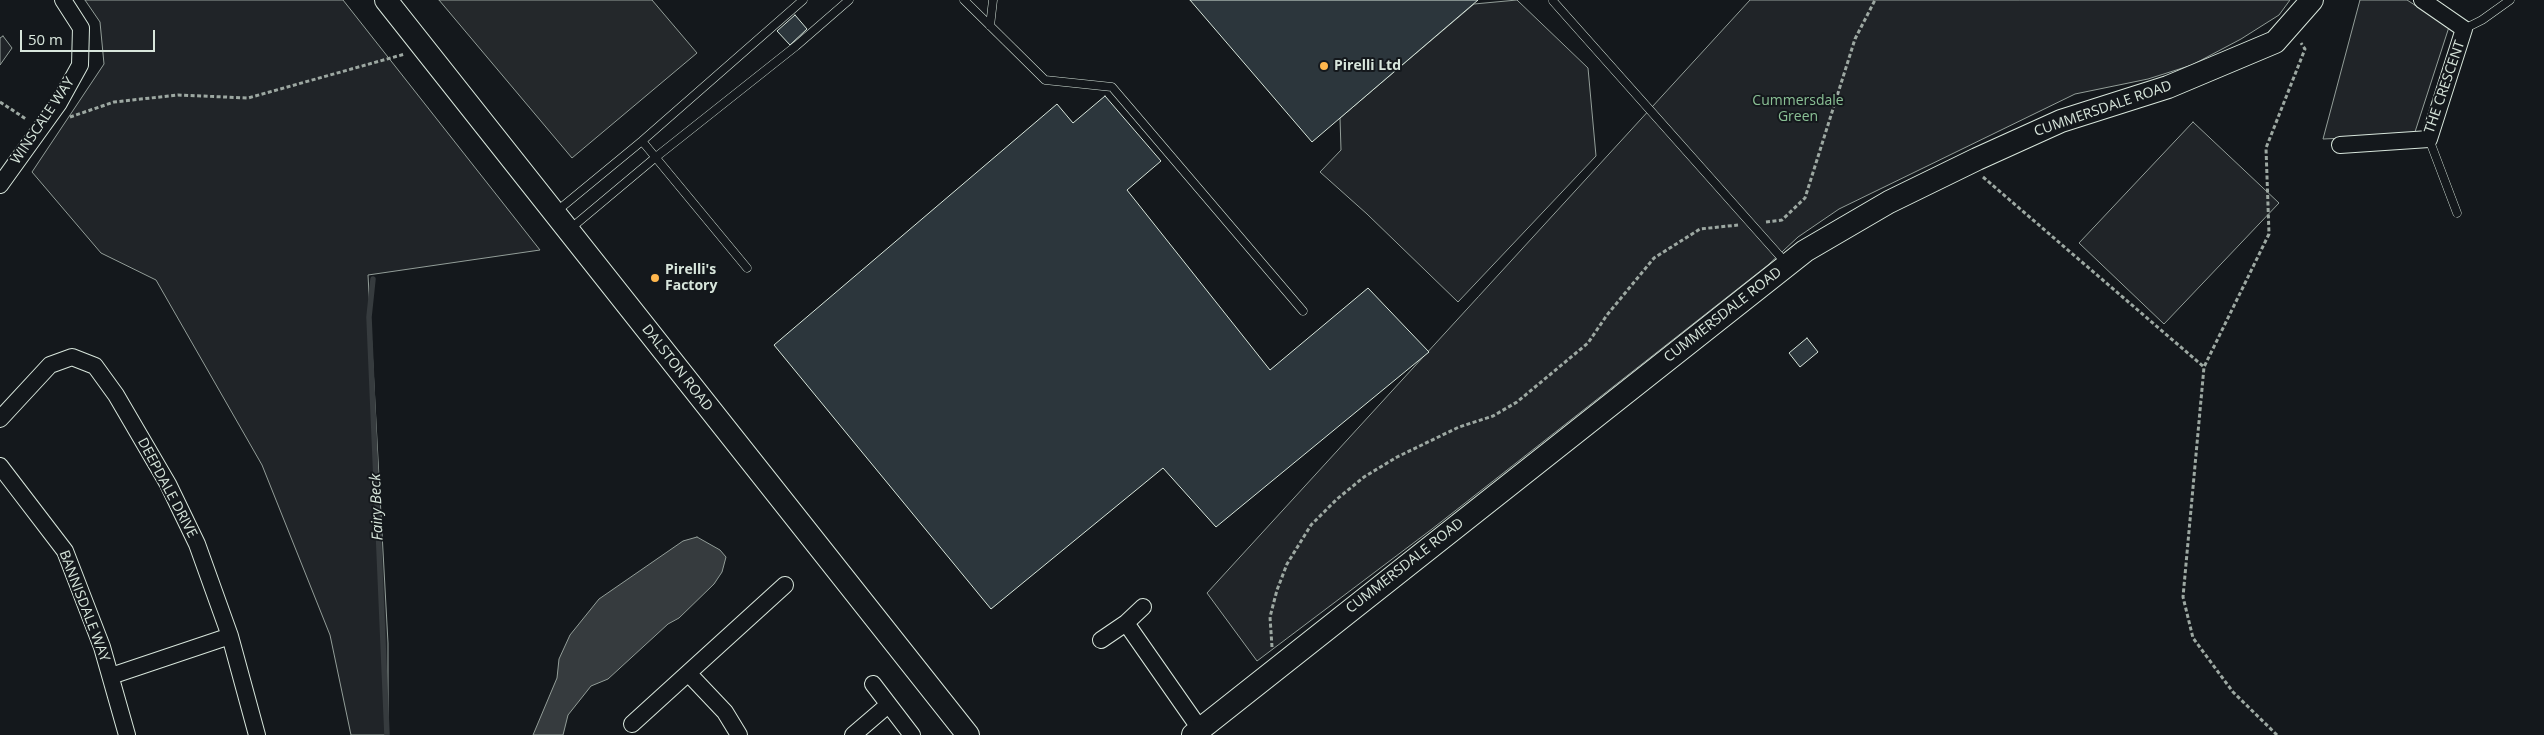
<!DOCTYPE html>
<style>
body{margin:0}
#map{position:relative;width:2544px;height:735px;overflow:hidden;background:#14181c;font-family:"Open Sans",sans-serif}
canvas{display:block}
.scale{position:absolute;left:20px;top:30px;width:135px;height:22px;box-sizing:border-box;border:2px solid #d8e6dc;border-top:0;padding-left:6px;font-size:15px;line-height:18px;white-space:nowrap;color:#d8e6dc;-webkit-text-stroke:4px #14181c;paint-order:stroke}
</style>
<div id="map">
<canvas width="2544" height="735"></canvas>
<div class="scale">50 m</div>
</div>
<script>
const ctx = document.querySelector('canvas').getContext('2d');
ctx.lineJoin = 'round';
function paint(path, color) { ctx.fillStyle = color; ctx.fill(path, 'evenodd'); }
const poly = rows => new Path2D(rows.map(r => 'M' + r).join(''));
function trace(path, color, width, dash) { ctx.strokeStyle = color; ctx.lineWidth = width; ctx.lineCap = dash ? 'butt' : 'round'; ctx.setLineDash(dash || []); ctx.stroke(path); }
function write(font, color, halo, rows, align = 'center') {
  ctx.font = font + ' "Open Sans",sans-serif'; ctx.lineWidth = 4; ctx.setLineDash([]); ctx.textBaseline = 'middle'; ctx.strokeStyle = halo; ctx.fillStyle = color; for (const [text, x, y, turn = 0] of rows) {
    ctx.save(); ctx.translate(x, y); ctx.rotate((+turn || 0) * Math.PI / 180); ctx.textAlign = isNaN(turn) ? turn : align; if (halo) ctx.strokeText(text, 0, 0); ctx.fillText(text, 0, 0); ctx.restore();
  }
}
const green = poly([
 [85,0,343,0,540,250,368,275,388,643,388,735,351,735,330,635,262,465,156,280,101,253,32,172,104,64,100,22,85,0],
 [1517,0,1588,68,1596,156,1458,302,1367,214,1320,172,1341,150,1340,118,1474,4,1517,0],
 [1750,0,2290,0,2279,15,2241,39,2192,65,2148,79,2075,94,1839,209,1798,237,1768,265,1432,529,1257,661,1207,593,1750,0],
 [2360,0,2407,0,2449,27,2414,135,2323,139,2360,0],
 [3,36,12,48,0,65,0,38,3,36],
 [2193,122,2279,203,2164,324,2079,243,2193,122]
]);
const parking = poly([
 [439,0,652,0,697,53,572,158,439,0]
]);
const water = poly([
 [697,537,720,550,726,557,722,572,714,584,679,618,668,624,608,679,591,686,568,715,563,735,533,735,557,678,559,659,570,635,599,599,683,541,697,537]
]);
const stream = poly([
 [373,279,369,317,387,735]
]);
const building = poly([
 [1190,0,1478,0,1312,142,1190,0],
 [795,15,807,29,790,45,777,31,795,15],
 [1105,96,1161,161,1127,190,1270,370,1368,288,1429,352,1216,527,1163,468,991,609,774,345,1057,104,1073,123,1105,96],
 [1807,338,1818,352,1800,367,1789,353,1807,338]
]);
const path = poly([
 [0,102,26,119],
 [70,117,114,102,178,95,248,98,405,54],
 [1983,177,2204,367],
 [1766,222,1782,220,1805,198,1855,39,1875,0],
 [1272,647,1270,617,1277,590,1287,564,1311,525,1337,499,1364,477,1397,457,1459,427,1493,416,1517,402,1588,343,1607,315,1654,258,1700,229,1738,225],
 [2277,735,2233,692,2193,638,2183,597,2204,367,2269,234,2266,148,2305,49,2301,43]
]);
const lane = poly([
 [964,0,1045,80,1112,87,1303,311],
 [1553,1,1786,263],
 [990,26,993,0],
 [2464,29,2482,20,2510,0],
 [2429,139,2457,213],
 [642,141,747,268],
 [557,211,642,141,803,0],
 [570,229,656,157,796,46,849,0]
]);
const street = poly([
 [2340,145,2429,139,2464,29,2422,0],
 [0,185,59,103,80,65,81,28,63,0],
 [0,419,50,365,72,357,95,366,116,395,168,484,197,544,230,636,257,735],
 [0,466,65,551,102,647,127,735],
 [1126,623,1200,729],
 [1101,640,1126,623,1143,607],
 [689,674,725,712,739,735],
 [111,676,230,636],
 [873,684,912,735],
 [632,724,785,585],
 [853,735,888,705]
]);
const secondary = poly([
 [386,0,968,735],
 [1193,735,1805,251,1889,202,1977,159,2061,121,2168,87,2275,42,2312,0]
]);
const markers = [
 [1324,66,5,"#ffb74d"],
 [655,278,5,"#ffb74d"]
];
const poiNames = [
 ["Pirelli Ltd",1334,66],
 ["Pirelli's",665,270],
 ["Factory",665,286]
];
const streetNames = [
 ["THE CRESCENT",2445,87,-71],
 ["CUMMERSDALE ROAD",2103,109,-19],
 ["WINSCALE WAY",43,121,-56],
 ["CUMMERSDALE ROAD",1723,315,-38],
 ["DALSTON ROAD",677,368,52],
 ["DEEPDALE DRIVE",167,488,62],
 ["CUMMERSDALE ROAD",1405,566,-38],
 ["BANNISDALE WAY",84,606,69]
];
const parkNames = [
 ["Cummersdale",1798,101],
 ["Green",1798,117]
];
const waterNames = [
 ["Fairy Beck",377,507,-92]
];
paint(green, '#202428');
trace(green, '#939e99', 1);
paint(parking, '#24282b');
trace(parking, '#939e99', 1);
paint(water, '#363b3e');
trace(water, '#939e99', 1);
trace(stream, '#363b3e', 5.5);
paint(building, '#2c363c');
trace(building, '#d8e6dc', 1);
trace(lane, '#d8e6dc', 9);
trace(street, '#d8e6dc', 18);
trace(secondary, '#d8e6dc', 24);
trace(path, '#9da8a2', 3, [4, 2.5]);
trace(lane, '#14181c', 8);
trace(street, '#14181c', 16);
trace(secondary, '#14181c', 22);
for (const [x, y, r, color] of markers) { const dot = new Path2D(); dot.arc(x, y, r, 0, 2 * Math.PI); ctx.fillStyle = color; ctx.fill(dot); trace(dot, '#14181c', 2); }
write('bold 14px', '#d8e6dc', '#14181c', poiNames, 'left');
write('14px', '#d8e6dc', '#14181c', streetNames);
write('14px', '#8ac095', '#14181c', parkNames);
write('italic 15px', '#d8e6dc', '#14181c', waterNames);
</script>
